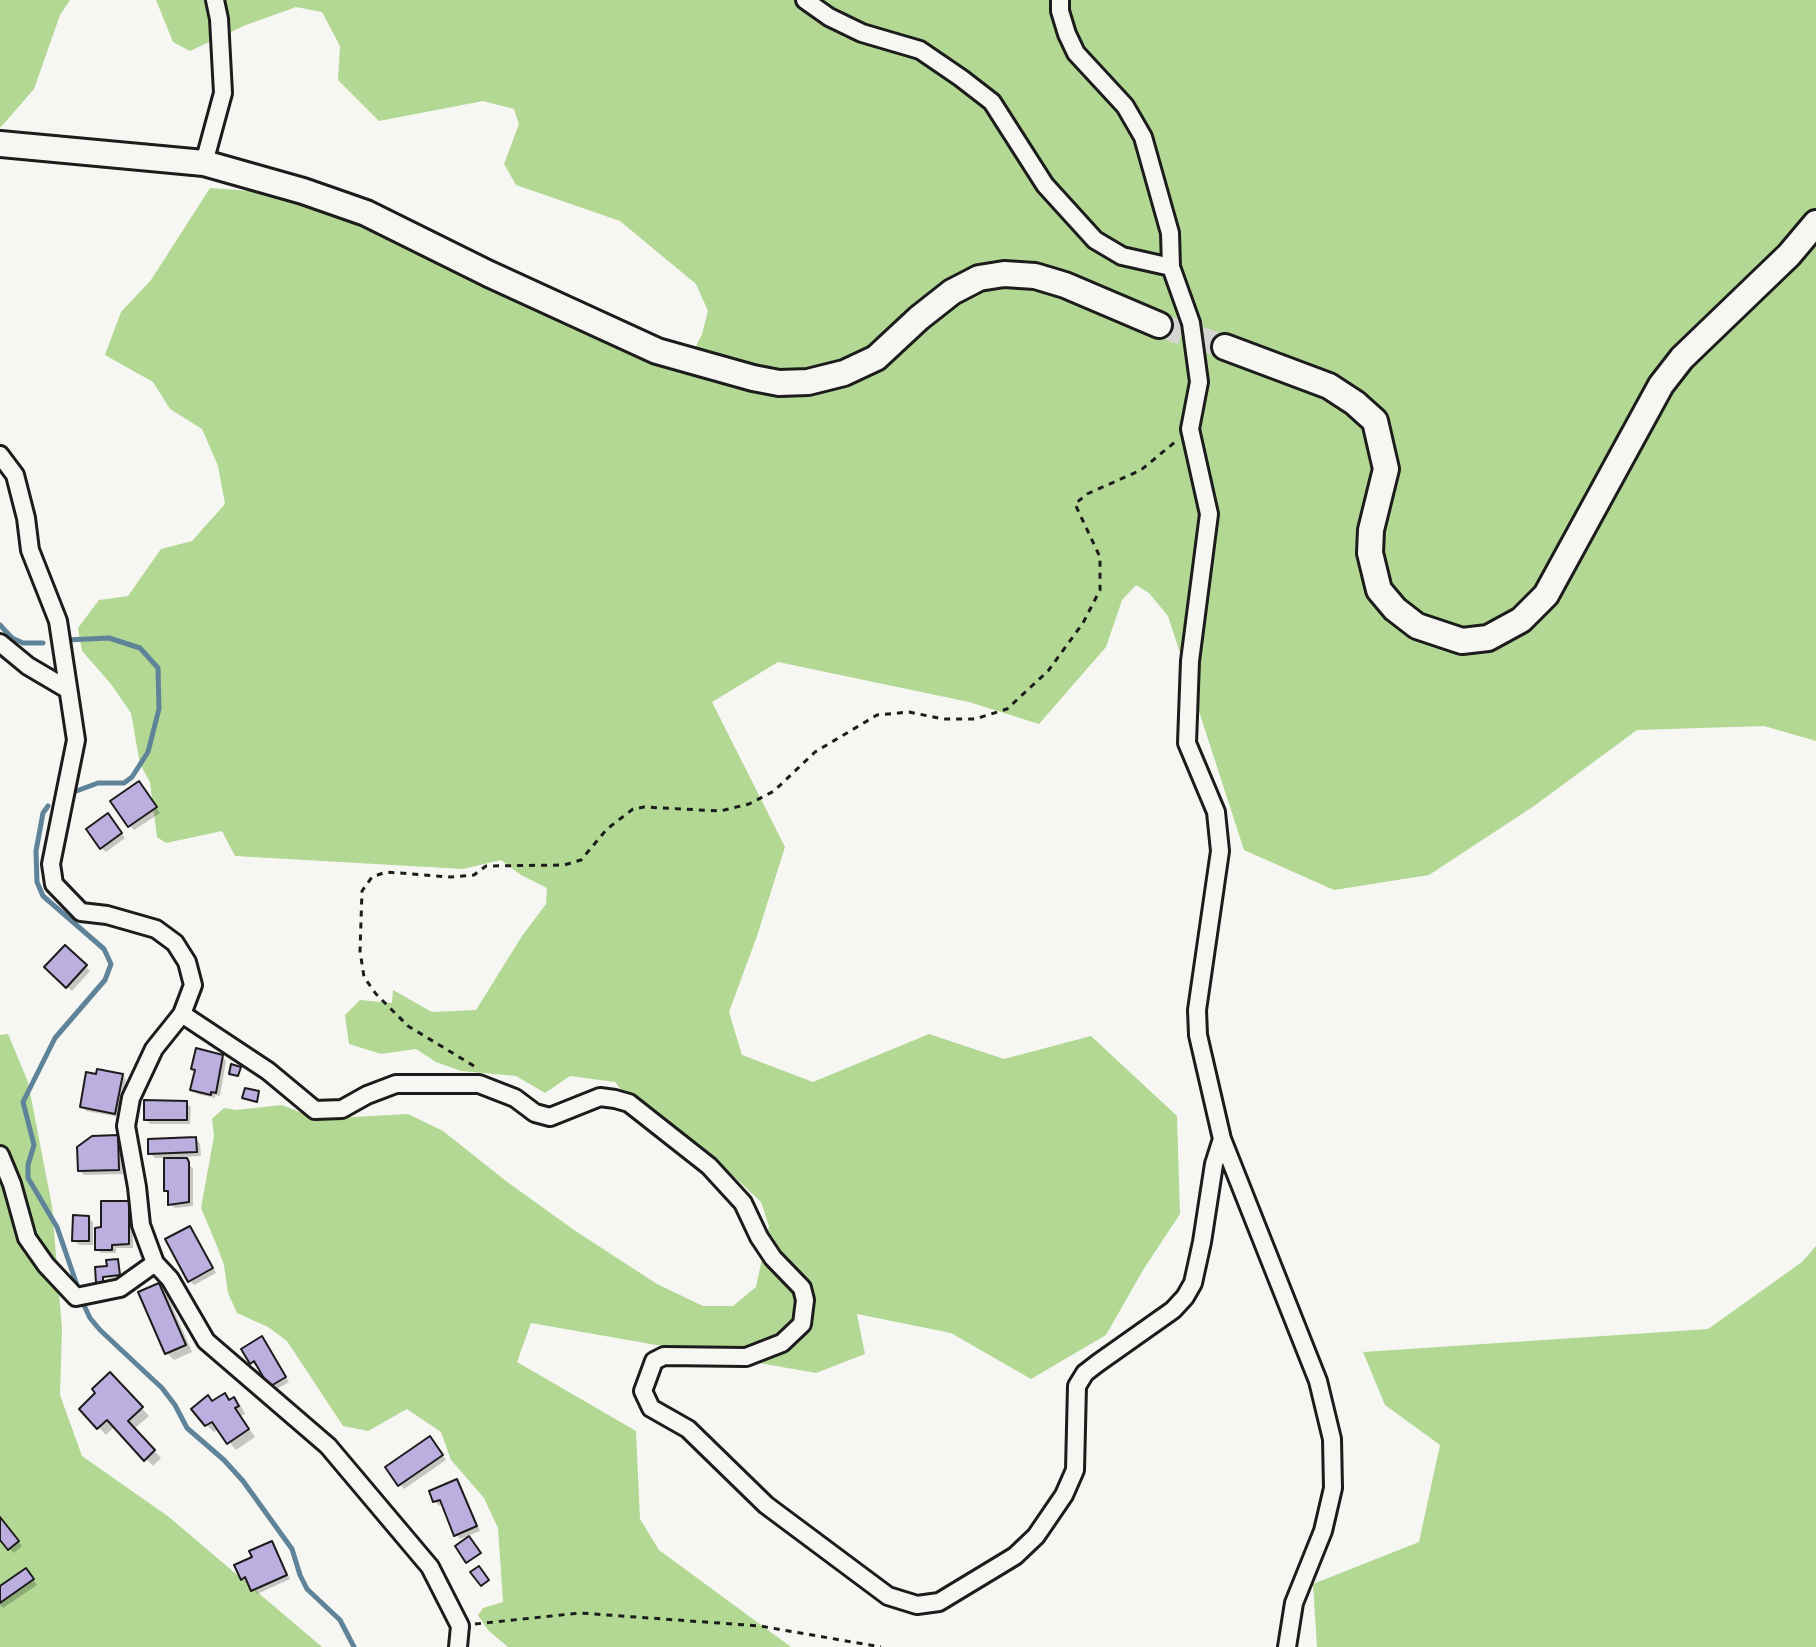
<!DOCTYPE html>
<style>
body{margin:0}
canvas{display:block;background:#f6f6f2}
</style>
<canvas width="1816" height="1647"></canvas>
<script>
const ctx = document.querySelector('canvas').getContext('2d');
ctx.lineJoin = 'round';
function paint(path, color) { ctx.fillStyle = color; ctx.fill(path, 'evenodd'); }
const poly = rows => new Path2D(rows.map(r => 'M' + r).join(''));
function trace(path, color, width, dash) { ctx.strokeStyle = color; ctx.lineWidth = width; ctx.lineCap = dash ? 'butt' : 'round'; ctx.setLineDash(dash || []); ctx.stroke(path); }
const green = poly([
 [0,0,70,0,60,15,34,89,0,128],
 [156,0,1816,0,1816,741,1764,726,1637,730,1534,806,1429,875,1334,890,1244,850,1168,616,1149,593,1136,585,1122,600,1106,647,1039,724,969,702,778,662,712,702,785,847,757,936,729,1012,742,1055,813,1082,929,1034,1004,1059,1091,1036,1177,1116,1180,1214,1143,1270,1106,1335,1031,1379,951,1333,857,1314,865,1354,816,1373,531,1323,517,1362,636,1431,640,1519,659,1550,791,1647,508,1647,488,1630,478,1615,483,1608,503,1602,498,1528,484,1498,451,1460,441,1432,407,1409,368,1431,343,1426,287,1341,268,1327,237,1313,228,1293,224,1265,217,1246,201,1208,214,1136,212,1119,224,1108,236,1110,282,1105,317,1119,408,1114,443,1131,506,1181,574,1230,657,1284,703,1306,733,1306,756,1287,769,1226,761,1202,727,1170,623,1092,615,1082,570,1076,545,1093,516,1076,461,1071,436,1062,416,1049,381,1054,349,1044,345,1015,360,1000,392,1003,393,990,432,1012,476,1010,522,936,546,904,547,888,521,875,501,860,463,869,235,856,222,831,166,843,157,837,150,782,140,764,131,713,111,684,82,651,78,628,99,600,128,596,161,549,192,541,225,504,218,466,202,429,170,409,153,382,105,355,121,312,151,280,210,188,277,193,367,222,611,321,675,369,685,369,702,334,708,311,696,284,620,221,516,185,504,164,519,124,514,109,483,101,379,121,338,80,340,46,322,12,296,7,246,25,190,51,173,42],
 [8,1034,28,1082,52,1206,62,1329,60,1395,82,1456,169,1517,322,1647,0,1647,0,1035],
 [1816,1246,1816,1647,1317,1647,1313,1584,1419,1542,1440,1445,1385,1405,1363,1352,1708,1329,1802,1262]
]);
const shadow = poly([
 [143,788,160,813,134,830,130,826],
 [112,820,125,838,106,852,101,848],
 [65,948,90,971,72,991,47,967],
 [222,1056,226,1061,220,1096,215,1095,215,1098,197,1094,193,1089,197,1072],
 [122,1075,126,1080,119,1117,86,1111,82,1107],
 [186,1103,191,1107,190,1124,150,1124,146,1119],
 [117,1137,122,1142,123,1174,84,1175,80,1171],
 [196,1139,200,1144,201,1156,183,1157,193,1169,193,1206,175,1208,170,1204,170,1195,166,1190,166,1158,155,1158,150,1153],
 [129,1203,133,1207,133,1248,116,1248,116,1253,101,1253,97,1249,103,1229],
 [88,1218,93,1222,93,1245,79,1245,74,1240],
 [190,1228,216,1273,194,1285,190,1281],
 [118,1261,121,1277,104,1278,104,1283,100,1284,98,1282,109,1268],
 [158,1285,166,1292,192,1352,174,1360,167,1353],
 [266,1343,289,1382,275,1390,259,1365,256,1367,252,1362],
 [110,1375,149,1416,134,1429,161,1458,153,1466,115,1426,106,1435,81,1409],
 [225,1395,241,1406,245,1414,241,1416,255,1437,236,1450,219,1429,214,1432,198,1417],
 [434,1443,446,1460,404,1489,388,1468],
 [457,1482,461,1486,480,1531,460,1539,456,1534,444,1504,439,1506,435,1501],
 [0,1519,22,1546,14,1553,0,1540],
 [271,1543,290,1579,257,1594,249,1581,246,1583,242,1579,236,1566,255,1558],
 [30,1575,37,1585,3,1608,0,1605,0,1589]
]);
const stream = poly([
 [0,625,12,638,23,643,43,643],
 [66,640,109,638,140,648,158,668,159,709,148,752,132,777,124,783,98,783,71,793],
 [48,806,43,813,36,851,37,882,43,896,104,949,111,964,105,980,55,1038,23,1102,34,1145,28,1165,28,1178,57,1227,79,1291],
 [82,1301,90,1318,100,1330,162,1388,175,1405,187,1428,224,1460,243,1481,292,1549,300,1575,307,1589,340,1620,354,1647]
]);
const building = poly([
 [139,781,157,807,128,827,110,801,139,781],
 [108,813,122,833,100,849,86,829,108,813],
 [65,945,87,965,66,988,44,967,65,945],
 [196,1048,223,1055,216,1093,211,1092,211,1095,190,1090,195,1070,191,1069,196,1048],
 [231,1064,241,1067,238,1076,229,1074,231,1064],
 [97,1069,123,1074,115,1114,80,1107,86,1072,96,1074,97,1069],
 [245,1088,259,1091,257,1102,242,1098,245,1088],
 [144,1100,187,1101,187,1120,144,1120,144,1100],
 [118,1135,119,1170,78,1171,77,1147,92,1136,118,1135],
 [196,1137,197,1152,148,1154,148,1139,196,1137],
 [164,1158,187,1158,189,1162,189,1202,168,1205,168,1191,164,1191,164,1158],
 [101,1201,129,1201,129,1244,112,1245,112,1250,95,1250,95,1228,101,1227,101,1201],
 [73,1215,89,1216,89,1241,72,1241,73,1215],
 [190,1226,213,1268,188,1282,165,1239,190,1226],
 [118,1259,120,1275,103,1277,103,1282,96,1283,95,1267,107,1266,106,1260,118,1259],
 [159,1283,186,1345,165,1354,138,1292,159,1283],
 [262,1336,286,1377,269,1387,254,1361,250,1364,241,1349,262,1336],
 [110,1372,143,1407,128,1421,155,1450,144,1461,107,1420,97,1429,79,1409,95,1393,92,1389,110,1372],
 [225,1393,229,1400,234,1397,239,1406,235,1408,249,1429,227,1444,212,1422,205,1426,191,1409,208,1395,212,1401,225,1393],
 [430,1436,443,1455,398,1486,385,1467,430,1436],
 [457,1479,477,1526,454,1536,440,1500,433,1502,429,1491,457,1479],
 [0,1517,19,1541,8,1550,0,1540,0,1517],
 [469,1536,481,1553,466,1563,455,1546,469,1536],
 [272,1541,287,1575,251,1591,245,1577,241,1580,234,1565,252,1557,249,1551,272,1541],
 [479,1566,489,1580,481,1586,470,1572,479,1566],
 [26,1568,34,1579,0,1603,0,1586,26,1568]
]);
const secondaryTunnel = poly([
 [1159,325,1225,347]
]);
const path = poly([
 [474,1066,408,1026,376,994,364,977,360,951,362,891,372,877,386,872,450,877,474,875,486,866,564,865,581,860,607,829,633,809,644,807,720,811,749,804,774,791,815,752,877,715,909,712,943,719,975,719,1007,709,1048,671,1083,623,1100,590,1100,557,1075,504,1087,494,1141,470,1175,442],
 [475,1624,580,1613,760,1626,881,1647]
]);
const street = poly([
 [805,0,829,17,862,33,920,50,961,78,992,102,1045,185,1095,240,1122,256,1171,267],
 [1060,0,1060,11,1067,34,1076,53,1125,106,1143,137,1170,233,1171,267,1191,323,1199,382,1190,429,1209,514,1190,661,1187,743,1216,812,1220,851,1197,1010,1198,1035,1222,1139,1318,1381,1332,1439,1333,1488,1323,1531,1294,1603,1287,1647],
 [204,163,223,93,219,19,215,0],
 [0,455,15,475,26,518,30,550,58,621,76,740,51,864,54,884,81,912,107,915,156,929,175,943,187,962,193,985,182,1014,154,1049,131,1098,126,1126,137,1187,141,1225,155,1263,170,1279,206,1341,328,1446,430,1567,460,1626,458,1647],
 [0,643,28,666,67,689],
 [182,1014,268,1071,315,1110,342,1109,367,1095,396,1084,479,1084,515,1098,535,1113,550,1117,600,1097,615,1099,629,1103,709,1166,743,1203,759,1237,773,1258,802,1288,805,1300,802,1324,782,1343,746,1357,664,1356,654,1361,643,1391,651,1408,688,1429,766,1505,888,1596,917,1605,939,1602,1015,1556,1036,1536,1064,1495,1075,1470,1077,1386,1085,1373,1098,1363,1173,1310,1185,1297,1193,1283,1202,1242,1214,1164,1222,1139],
 [0,1155,12,1184,27,1238,46,1265,76,1297,120,1288,155,1263]
]);
const secondary = poly([
 [0,144,204,163,303,191,366,213,489,274,657,351,753,378,779,383,808,382,844,373,876,358,919,318,952,292,979,278,1004,274,1035,276,1065,285,1159,325],
 [1225,347,1329,386,1355,403,1375,421,1386,469,1371,530,1370,553,1379,590,1395,609,1417,626,1462,641,1488,638,1521,620,1546,595,1661,385,1682,358,1789,255,1816,223]
]);
paint(green, '#b2d893');
paint(shadow, '#0003');
trace(stream, '#5f8398', 5);
paint(building, '#bcafe0');
trace(building, '#1c1c1c', 2);
trace(secondaryTunnel, '#d5d5d2', 24, [24, 12]);
trace(street, '#1c1c1c', 22);
trace(secondary, '#1c1c1c', 30);
trace(path, '#1c1c1c', 3, [6, 6]);
trace(street, '#f6f6f2', 16);
trace(secondary, '#f6f6f2', 24);
</script>
